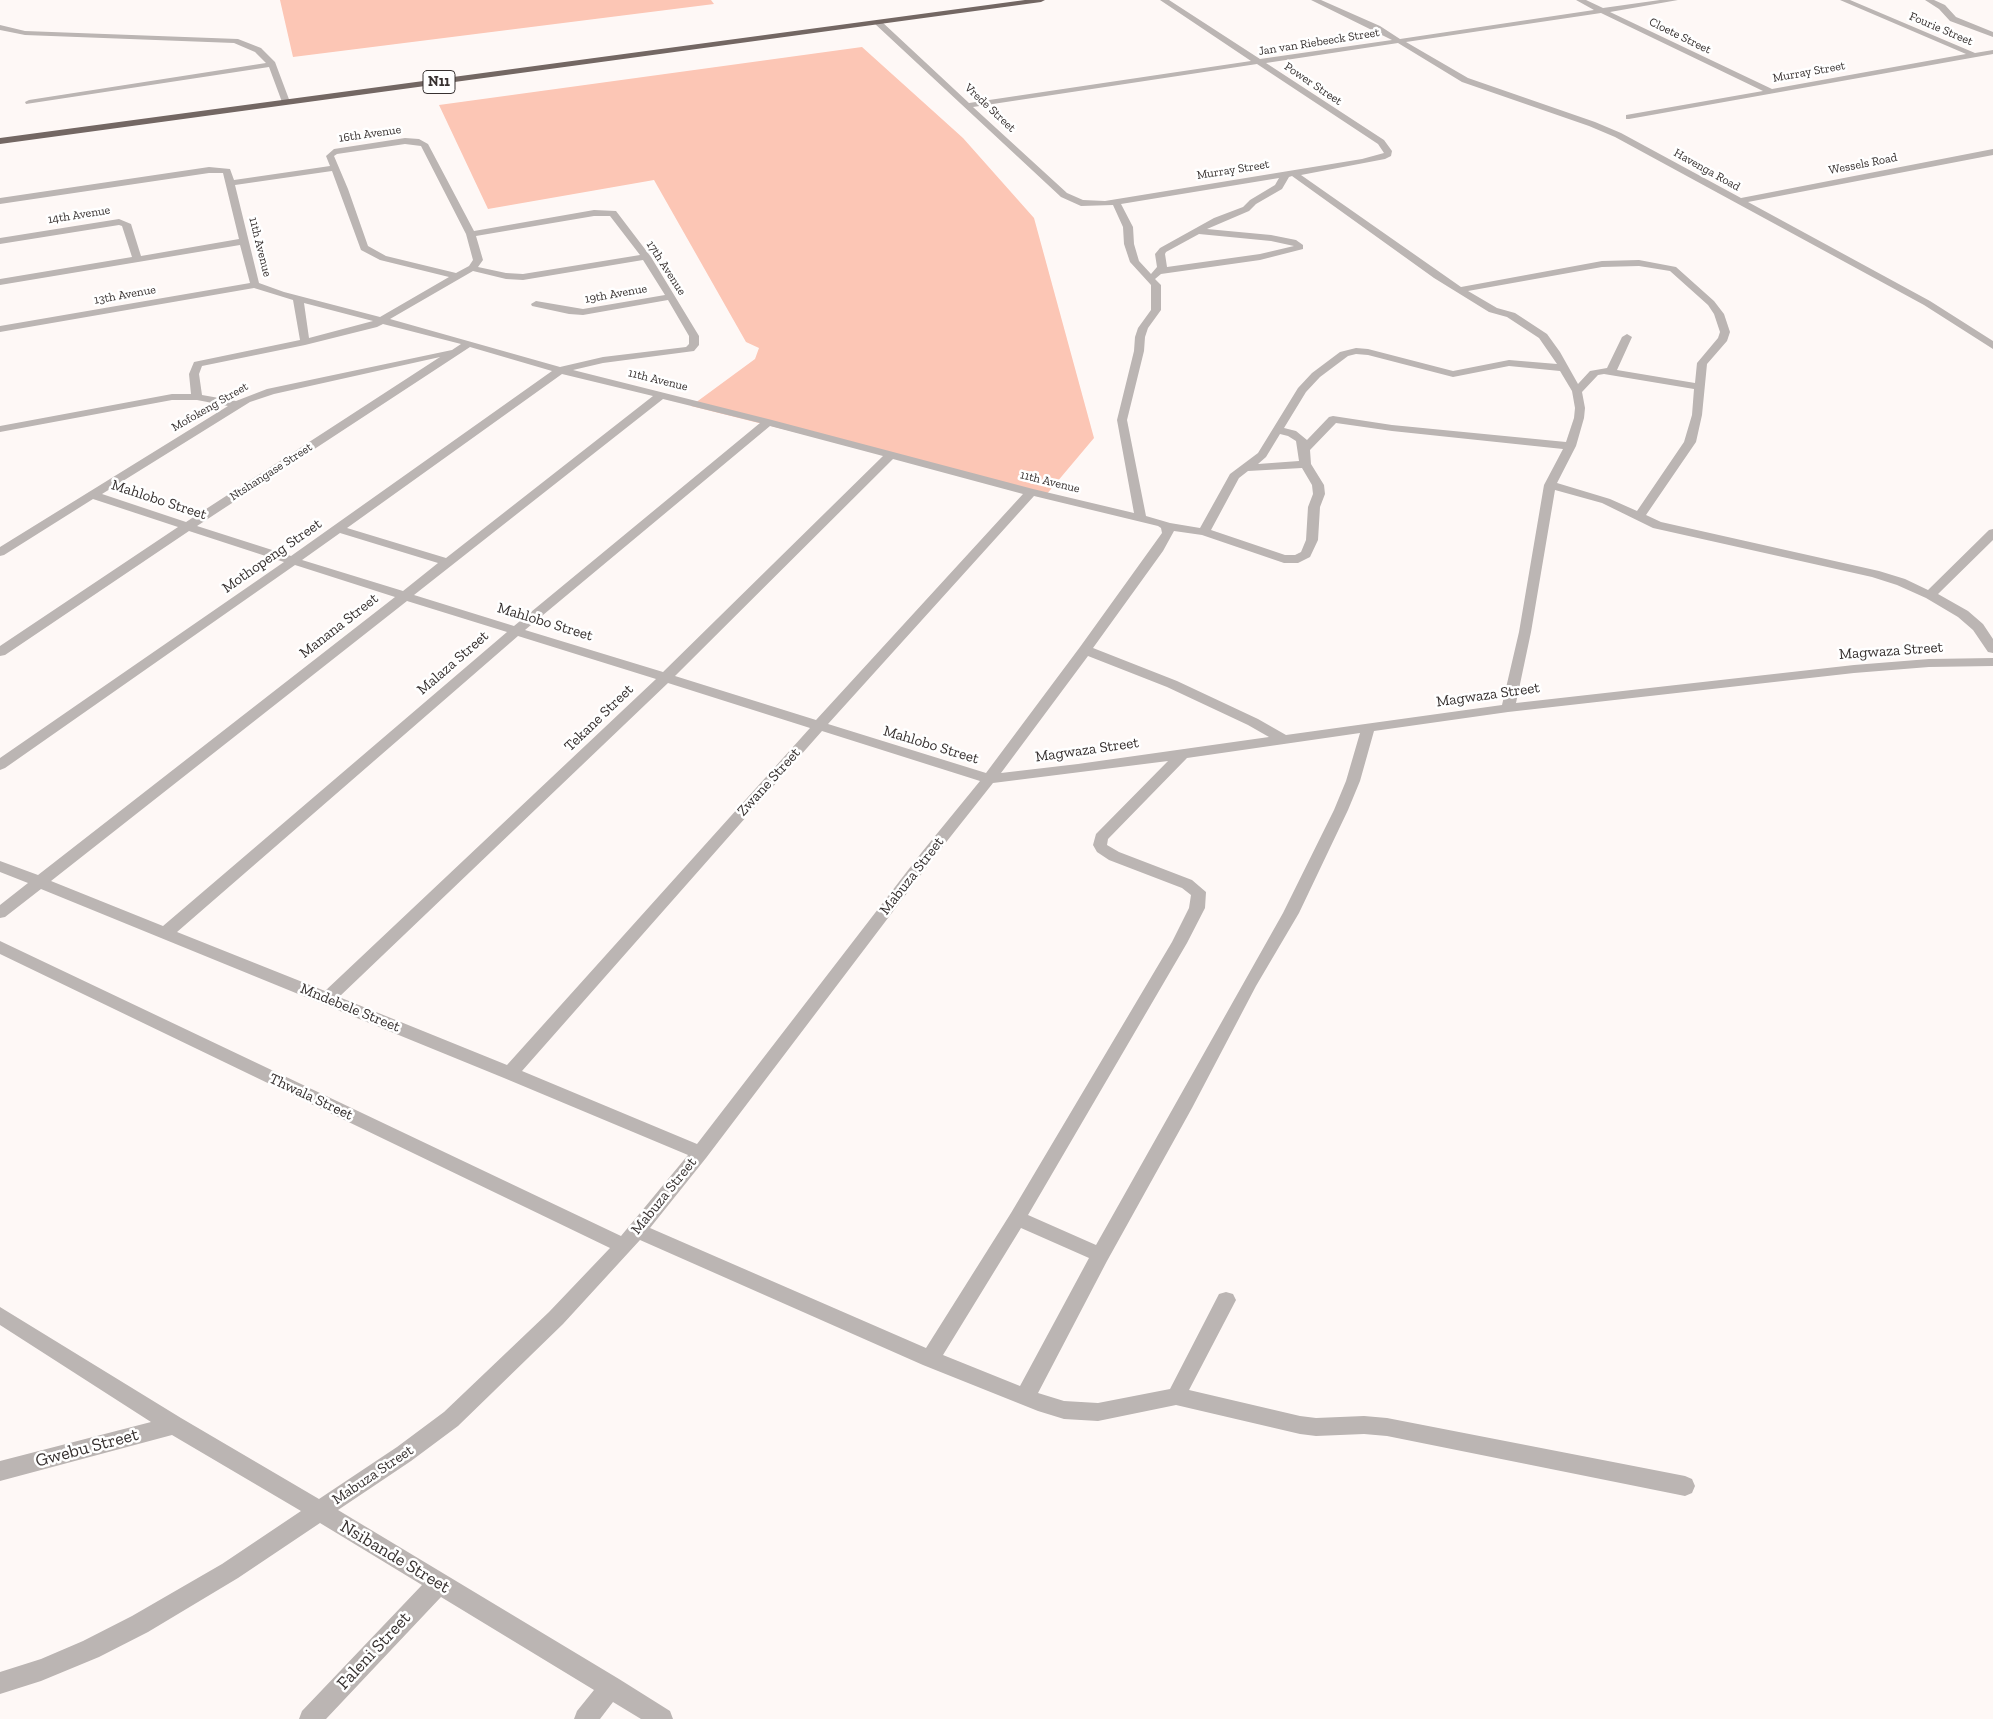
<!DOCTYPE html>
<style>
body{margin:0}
canvas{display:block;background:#fef8f6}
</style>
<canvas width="1993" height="1719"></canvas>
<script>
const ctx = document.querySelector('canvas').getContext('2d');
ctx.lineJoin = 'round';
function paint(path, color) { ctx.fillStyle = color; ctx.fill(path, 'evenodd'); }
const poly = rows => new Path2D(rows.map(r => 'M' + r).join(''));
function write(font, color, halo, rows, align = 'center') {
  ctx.font = font + ' "Zilla Slab",serif'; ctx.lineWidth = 5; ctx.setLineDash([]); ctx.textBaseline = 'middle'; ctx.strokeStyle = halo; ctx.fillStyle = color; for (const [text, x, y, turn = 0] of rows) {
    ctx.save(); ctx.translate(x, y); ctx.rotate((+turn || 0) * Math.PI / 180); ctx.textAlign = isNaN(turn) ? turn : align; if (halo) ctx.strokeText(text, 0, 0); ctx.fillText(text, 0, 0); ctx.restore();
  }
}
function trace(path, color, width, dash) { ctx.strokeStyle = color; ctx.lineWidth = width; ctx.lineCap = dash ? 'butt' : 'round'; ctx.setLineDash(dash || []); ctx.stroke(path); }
const green = poly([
 [280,0,711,0,714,4,293,57],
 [862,47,963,138,1034,218,1094,438,1046,495,691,406,755,359,759,348,746,342,654,180,488,209,439,105]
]);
const minor = poly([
 [1160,0,1169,0,1260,59,1392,40,1311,0,1321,0,1380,26,1400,39,1594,10,1576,0,1586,0,1603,8,1660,0,1678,0,1610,12,1772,89,1966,54,1840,0,1850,0,1975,53,1993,50,1993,54,1629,119,1626,119,1626,115,1763,91,1601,13,1406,42,1468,78,1595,122,1621,133,1741,198,1993,149,1993,155,1748,202,1930,301,1993,341,1993,349,1924,305,1615,137,1589,126,1462,82,1398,43,1266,63,1384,140,1392,151,1391,156,1385,159,1301,175,1461,287,1602,261,1639,260,1676,267,1714,301,1724,314,1730,332,1727,341,1707,364,1702,415,1696,442,1646,515,1661,522,1879,571,1905,579,1928,590,1989,530,1993,529,1993,540,1938,594,1968,611,1983,624,1993,639,1993,653,1988,652,1973,630,1958,617,1926,598,1897,585,1872,577,1653,528,1602,503,1555,490,1531,632,1516,703,1854,665,1929,659,1993,658,1993,666,1929,667,1854,673,1508,712,1374,731,1360,781,1348,810,1299,913,1256,986,1192,1108,1107,1261,1038,1393,1064,1401,1098,1403,1170,1389,1219,1294,1226,1292,1233,1294,1236,1300,1189,1390,1300,1416,1316,1418,1364,1416,1387,1418,1685,1476,1692,1479,1695,1486,1692,1493,1685,1496,1387,1436,1364,1434,1316,1436,1300,1434,1176,1405,1098,1421,1064,1419,1038,1411,923,1365,640,1240,563,1324,458,1426,411,1461,338,1510,619,1679,670,1711,673,1719,641,1719,613,1702,600,1719,574,1719,577,1711,594,1690,441,1597,326,1719,299,1719,302,1711,422,1585,320,1523,238,1578,148,1632,99,1657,41,1681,0,1694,0,1672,41,1659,83,1641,132,1616,222,1564,301,1511,172,1435,0,1481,0,1461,151,1422,0,1325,0,1307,181,1418,319,1499,397,1447,444,1412,549,1312,610,1248,0,954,0,941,621,1236,688,1155,504,1078,41,889,5,917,0,918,0,905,28,883,0,872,0,861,38,875,395,597,295,565,5,768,0,770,0,758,284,562,189,531,5,655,0,656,0,646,178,527,93,499,4,555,0,556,0,547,228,406,197,400,172,400,0,432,0,426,172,394,191,394,189,374,194,362,300,340,293,300,254,288,0,332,0,326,250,283,240,245,0,285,0,279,132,257,122,226,119,225,0,244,0,238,119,219,131,224,141,256,239,239,223,173,209,173,0,204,0,198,209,167,230,169,234,180,330,166,326,156,334,149,405,138,419,139,428,144,474,231,594,210,616,211,651,257,699,336,699,345,694,351,603,363,573,370,772,420,1033,489,1134,513,1117,420,1134,351,1135,337,1138,328,1151,310,1151,285,1130,262,1124,244,1123,227,1113,205,1081,206,1061,197,874,23,881,21,969,103,1251,61,1160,0],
 [1257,64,1378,144,1384,153,1362,159,1105,201,1083,200,1067,193,973,107,1257,64],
 [405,144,421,146,466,234,473,260,469,266,456,273,386,256,368,246,348,189,334,156,337,154,405,144],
 [332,171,361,250,380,260,449,277,380,317,284,292,259,283,235,185,332,171],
 [1292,176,1434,278,1489,312,1507,317,1539,338,1557,364,1509,360,1453,371,1368,349,1356,348,1340,352,1312,373,1298,388,1258,453,1230,474,1200,528,1170,523,1146,516,1127,420,1144,351,1145,337,1148,328,1161,310,1161,285,1155,279,1161,274,1260,260,1303,249,1303,245,1296,240,1271,235,1207,229,1249,211,1256,204,1282,189,1289,177,1292,176],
 [1279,178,1275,185,1250,200,1243,207,1214,218,1160,248,1155,254,1157,267,1151,274,1139,261,1134,244,1133,227,1121,204,1279,178],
 [594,216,610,216,640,255,523,274,506,273,478,267,483,260,476,236,594,216],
 [1199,234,1271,241,1294,246,1260,254,1167,267,1165,254,1166,252,1199,234],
 [643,260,665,295,583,309,536,301,531,304,532,306,569,314,583,315,668,300,689,336,689,344,686,347,603,357,560,367,390,319,473,271,506,279,523,280,643,260],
 [1639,266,1670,271,1708,305,1714,314,1720,332,1718,338,1697,363,1695,383,1617,370,1632,337,1627,334,1622,337,1607,368,1590,371,1578,384,1560,352,1547,334,1515,313,1497,308,1468,291,1602,267,1639,266],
 [304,303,373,321,309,338,304,303],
 [383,324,461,344,452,350,267,389,236,401,202,395,199,374,202,366,305,345,377,327,383,324],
 [470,347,552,371,291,556,197,526,470,347],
 [1356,354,1368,355,1453,377,1509,366,1560,371,1572,391,1575,408,1574,418,1566,442,1392,425,1333,416,1329,417,1307,440,1296,431,1284,428,1306,392,1320,377,1348,356,1356,354],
 [440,357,186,522,102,494,250,402,274,394,440,357],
 [562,374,653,396,446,558,347,528,562,374],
 [1604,374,1694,389,1692,415,1684,442,1637,511,1610,499,1557,483,1576,446,1584,418,1585,408,1582,392,1598,375,1604,374],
 [663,399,760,423,514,626,414,595,663,399],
 [1336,423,1392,431,1563,449,1544,485,1519,632,1502,705,1286,735,1258,719,1177,681,1093,648,1163,551,1174,531,1202,535,1284,563,1298,563,1310,557,1318,540,1320,507,1325,494,1324,485,1311,464,1310,450,1336,423],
 [770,426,883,456,663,672,525,630,770,426],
 [1280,434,1288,436,1296,441,1299,461,1258,464,1266,457,1280,434],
 [893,459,1023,494,816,720,675,676,893,459],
 [1302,468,1312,485,1313,494,1308,507,1306,540,1301,552,1295,555,1285,555,1211,530,1239,478,1248,471,1302,468],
 [1034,496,1158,526,1161,528,1162,533,1080,647,986,773,828,724,1034,496],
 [340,533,438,563,403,591,302,560,340,533],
 [407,601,507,632,163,926,51,881,407,601],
 [518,636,656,679,325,991,177,932,518,636],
 [1088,656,1167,687,1248,725,1269,737,1078,764,1001,773,1088,656],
 [668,683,810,728,507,1065,339,997,668,683],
 [822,731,980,781,922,852,697,1144,522,1071,822,731],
 [1360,733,1346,781,1334,810,1283,913,1096,1245,1028,1215,1187,943,1205,908,1206,892,1192,880,1119,852,1107,845,1108,839,1187,758,1360,733],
 [1168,761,1096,834,1093,845,1097,852,1109,860,1182,888,1191,895,1189,908,1172,942,1011,1213,926,1348,650,1228,706,1158,932,860,993,783,1168,761],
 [1021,1228,1089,1258,1020,1386,943,1355,1021,1228],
 [1925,0,1934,0,1945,5,1956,17,1993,32,1993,37,1950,21,1939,9,1925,0],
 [0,25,25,31,238,39,261,48,275,62,290,102,286,104,282,102,269,67,26,104,25,102,29,100,266,63,255,52,234,43,25,35,0,30,0,25]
]);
const highway = poly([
 [1025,0,1045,0,1041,2,0,144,0,138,1025,0]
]);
const farStreetnames = [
 ["Fourie Street",1941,29,23],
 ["Cloete Street",1680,36,26],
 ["Jan van Riebeeck Street",1319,42,-9],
 ["Murray Street",1809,72,-10],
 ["Power Street",1313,84,34],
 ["Vrede Street",990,108,43],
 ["16th Avenue",370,134,-8],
 ["Wessels Road",1863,164,-11],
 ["Murray Street",1233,170,-9],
 ["Havenga Road",1707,170,29],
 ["14th Avenue",79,215,-9],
 ["11th Avenue",260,247,76],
 ["17th Avenue",666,268,57],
 ["19th Avenue",616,294,-10],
 ["13th Avenue",125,295,-10],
 ["11th Avenue",658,380,14],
 ["Mofokeng Street",210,407,-30],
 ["Ntshangase Street",271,472,-33],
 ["11th Avenue",1050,482,14]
];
const shields = [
 [439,82,32]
];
const shieldNames = [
 ["N11",439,82]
];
const streetNames = [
 ["Mahlobo Street",159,500,18],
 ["Mothopeng Street",272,556,-35],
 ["Mahlobo Street",545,622,17],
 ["Manana Street",339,626,-38],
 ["Magwaza Street",1891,651,-4],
 ["Malaza Street",453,663,-41],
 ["Magwaza Street",1488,695,-8],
 ["Tekane Street",599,718,-44],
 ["Mahlobo Street",931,745,17],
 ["Magwaza Street",1087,750,-8],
 ["Zwane Street",769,782,-48],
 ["Mabuza Street",912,876,-52],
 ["Mndebele Street",350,1008,22],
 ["Thwala Street",311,1097,25],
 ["Mabuza Street",664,1196,-51],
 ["Mabuza Street",373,1475,-34]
];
const nearStreetnames = [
 ["Gwebu Street",87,1448,-15],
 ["Nsibande Street",395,1557,31],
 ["Faleni Street",374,1651,-47]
];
paint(green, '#fcc6b5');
paint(minor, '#bbb5b3');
paint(highway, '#736763');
write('12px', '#373130', '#fff', farStreetnames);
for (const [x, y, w] of shields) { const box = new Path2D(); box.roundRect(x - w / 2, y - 11.5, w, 23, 4); ctx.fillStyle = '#fff'; ctx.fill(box); trace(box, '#373130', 1); }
write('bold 14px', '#373130', null, shieldNames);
write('15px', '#373130', '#fff', streetNames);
write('18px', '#373130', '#fff', nearStreetnames);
</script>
